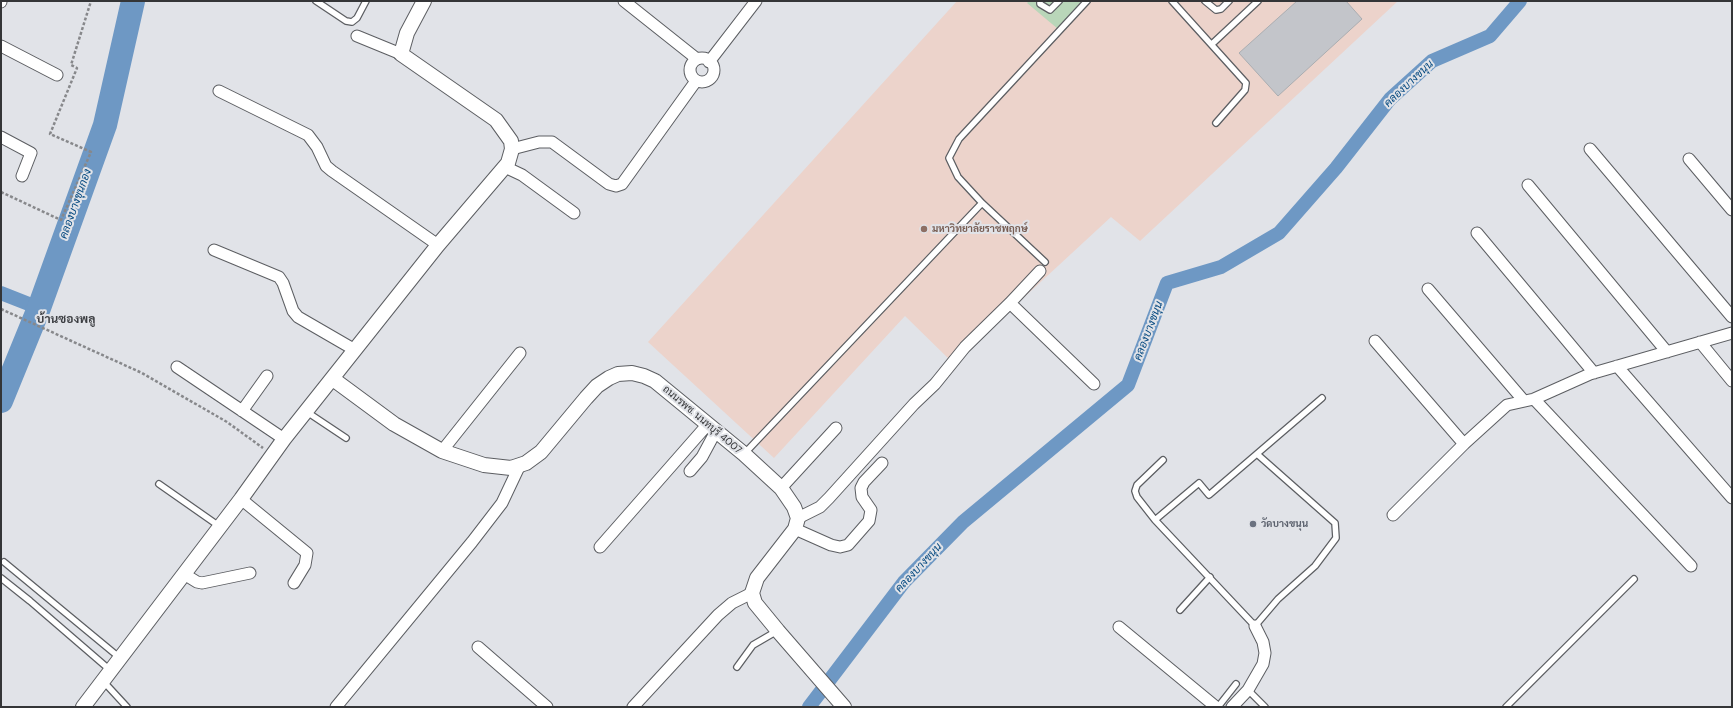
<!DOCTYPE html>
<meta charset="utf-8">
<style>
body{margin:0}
#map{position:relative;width:1733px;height:708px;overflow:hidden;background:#e1e3e8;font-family:"DM Sans",sans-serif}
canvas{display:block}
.frame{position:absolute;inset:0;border:2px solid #343537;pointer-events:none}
</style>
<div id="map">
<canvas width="1733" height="708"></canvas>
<div class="frame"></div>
</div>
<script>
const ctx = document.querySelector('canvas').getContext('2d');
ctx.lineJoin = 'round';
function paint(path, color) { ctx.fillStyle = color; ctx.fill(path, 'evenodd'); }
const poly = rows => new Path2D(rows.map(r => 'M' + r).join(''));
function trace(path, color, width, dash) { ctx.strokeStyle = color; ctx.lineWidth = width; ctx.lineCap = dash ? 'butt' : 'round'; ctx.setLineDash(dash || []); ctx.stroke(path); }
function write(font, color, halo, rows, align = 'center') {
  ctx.font = font + ' "DM Sans",Sarabun,sans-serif'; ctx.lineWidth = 4; ctx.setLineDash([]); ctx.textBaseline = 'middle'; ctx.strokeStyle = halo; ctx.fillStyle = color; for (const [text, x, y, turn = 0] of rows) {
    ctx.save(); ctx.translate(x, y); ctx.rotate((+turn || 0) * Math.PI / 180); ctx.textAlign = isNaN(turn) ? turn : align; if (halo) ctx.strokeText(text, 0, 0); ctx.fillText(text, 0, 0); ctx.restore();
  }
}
const education = poly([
 [957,1,1398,1,1140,241,1111,217,953,363,905,316,774,458,648,342]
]);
const green = poly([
 [1029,1,1082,1,1058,29,1027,3]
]);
const canal = poly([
 [1,293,39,308],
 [809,707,904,582,963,522,1128,385,1167,283,1221,267,1279,233,1336,168,1390,99,1432,61,1490,36,1520,1]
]);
const river = poly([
 [1,401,39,308,105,125,133,1]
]);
const building = poly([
 [1297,1,1346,1,1362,19,1278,96,1239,53,1297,1]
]);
const path = poly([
 [1,192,61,220,91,152,50,134,77,68,71,65,91,1],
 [1,309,142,373,227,422,263,448]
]);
const service = poly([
 [316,1,346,21,352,22,357,18,366,1],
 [1040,1,1040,4,1050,10,1059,1],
 [1172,1,1246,83,1245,90,1216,123],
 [1205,1,1216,10,1221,9,1229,1],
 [1212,44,1258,1],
 [1045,262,982,203,958,177,949,158,959,139,1087,1],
 [307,412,346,438],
 [744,454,982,203],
 [1163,460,1137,485,1135,491,1137,497,1155,520,1255,626,1278,599,1315,566,1336,538,1335,523,1257,454],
 [159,484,219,526],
 [1155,520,1199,483,1209,495,1322,398],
 [4,562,120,658],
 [1,578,30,601,110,670],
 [1180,610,1210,577],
 [737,667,753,645,777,631],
 [103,681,127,707],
 [1248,690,1265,707],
 [1218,707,1236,684],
 [1506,707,1634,579]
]);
const minor = poly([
 [624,1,697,59],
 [1,2,1,1],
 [357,36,401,54],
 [1,46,57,75],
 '690 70a12 12 0 1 1 24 0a12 12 0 1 1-24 0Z',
 [709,62,756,1],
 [219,91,308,135,317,147,326,166,332,171,438,245],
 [1,137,31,153,22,176],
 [512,149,539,142,552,142,609,184,616,186,622,184,696,81],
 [1590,149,1732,317],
 [1689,159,1732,210],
 [505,167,522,175,574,213],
 [1528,185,1667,352],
 [1477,233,1594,373],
 [214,250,279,277,283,283,293,311,298,317,355,350],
 [1428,289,1524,401],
 [1010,303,1094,384],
 [1375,341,1464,444],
 [1700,342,1732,381],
 [1617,366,1732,498],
 [177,367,284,439],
 [1534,399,1691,566],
 [242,411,267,376],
 [442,451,520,353],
 [690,471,702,457,716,431],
 [781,488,836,428],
 [241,499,307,553,305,565,294,583],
 [1393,515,1464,444,1507,405,1534,399,1590,374,1732,333],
 [798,518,820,507,829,498,914,404,935,384,965,347,1010,303,1040,271],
 [795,529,831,545,840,547,848,545,869,521,871,510,862,497,861,488,864,482,882,463],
 [600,547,708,424],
 [184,574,197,582,202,583,250,573],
 [1119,627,1216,707],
 [478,647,547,707],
 [336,707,472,542,502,503,519,467],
 [633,707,718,615,732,603,752,593],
 [1232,707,1248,690,1263,664,1265,653,1263,642,1255,626]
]);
const tertiary = poly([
 [333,379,394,424,442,451,484,465,511,468,526,463,541,452,586,398,597,386,609,378,618,374,632,373,644,376,655,381,744,454,781,488,794,507,798,518,795,529,757,578,752,593,755,603,778,631,844,707],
 [83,707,241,499,284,439,438,245,508,163,512,149,511,141,496,120,401,54,407,33,424,1]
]);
const markers = [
 [924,229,4,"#8d6e63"],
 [1253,524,4,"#6b7280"]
];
const educationNames = [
 ["มหาวิทยาลัยราชพฤกษ์",932,229]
];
const streetNames = [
 ["ถนนรพช. นนทบุรี 4007",702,420,40]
];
const worshipNames = [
 ["วัดบางขนุน",1261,524]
];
const waterNames = [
 ["คลองบางขนุน",1409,84,-43],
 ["คลองบางขุนกอง",76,204,-70],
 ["คลองบางขนุน",1149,331,-69],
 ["คลองบางขนุน",919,568,-47]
];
const quarterNames = [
 ["บ้านซองพลู",66,320]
];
paint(education, '#ecd3cb');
paint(green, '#b9d6b9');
trace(canal, '#6e98c4', 14);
trace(river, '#6e98c4', 24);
paint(building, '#c3c5ca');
trace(building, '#aaadb1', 1);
trace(service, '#5c5e62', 8);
trace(minor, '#5c5e62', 13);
trace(tertiary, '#5c5e62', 16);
trace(path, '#87888b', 2.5, [3, 2]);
trace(service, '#fff', 5.5);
trace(minor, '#fff', 11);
trace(tertiary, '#fff', 14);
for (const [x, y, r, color] of markers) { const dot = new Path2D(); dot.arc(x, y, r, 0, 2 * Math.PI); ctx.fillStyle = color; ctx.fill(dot); trace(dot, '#e1e3e8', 1.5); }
write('bold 10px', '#785e54', '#e1e3e8', educationNames, 'left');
write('10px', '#343537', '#e1e3e8', streetNames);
write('bold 10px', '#5b616d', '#e1e3e8', worshipNames, 'left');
write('italic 11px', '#064a81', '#e1e3e8', waterNames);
write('bold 12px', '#3d3f43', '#e1e3e8', quarterNames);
</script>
